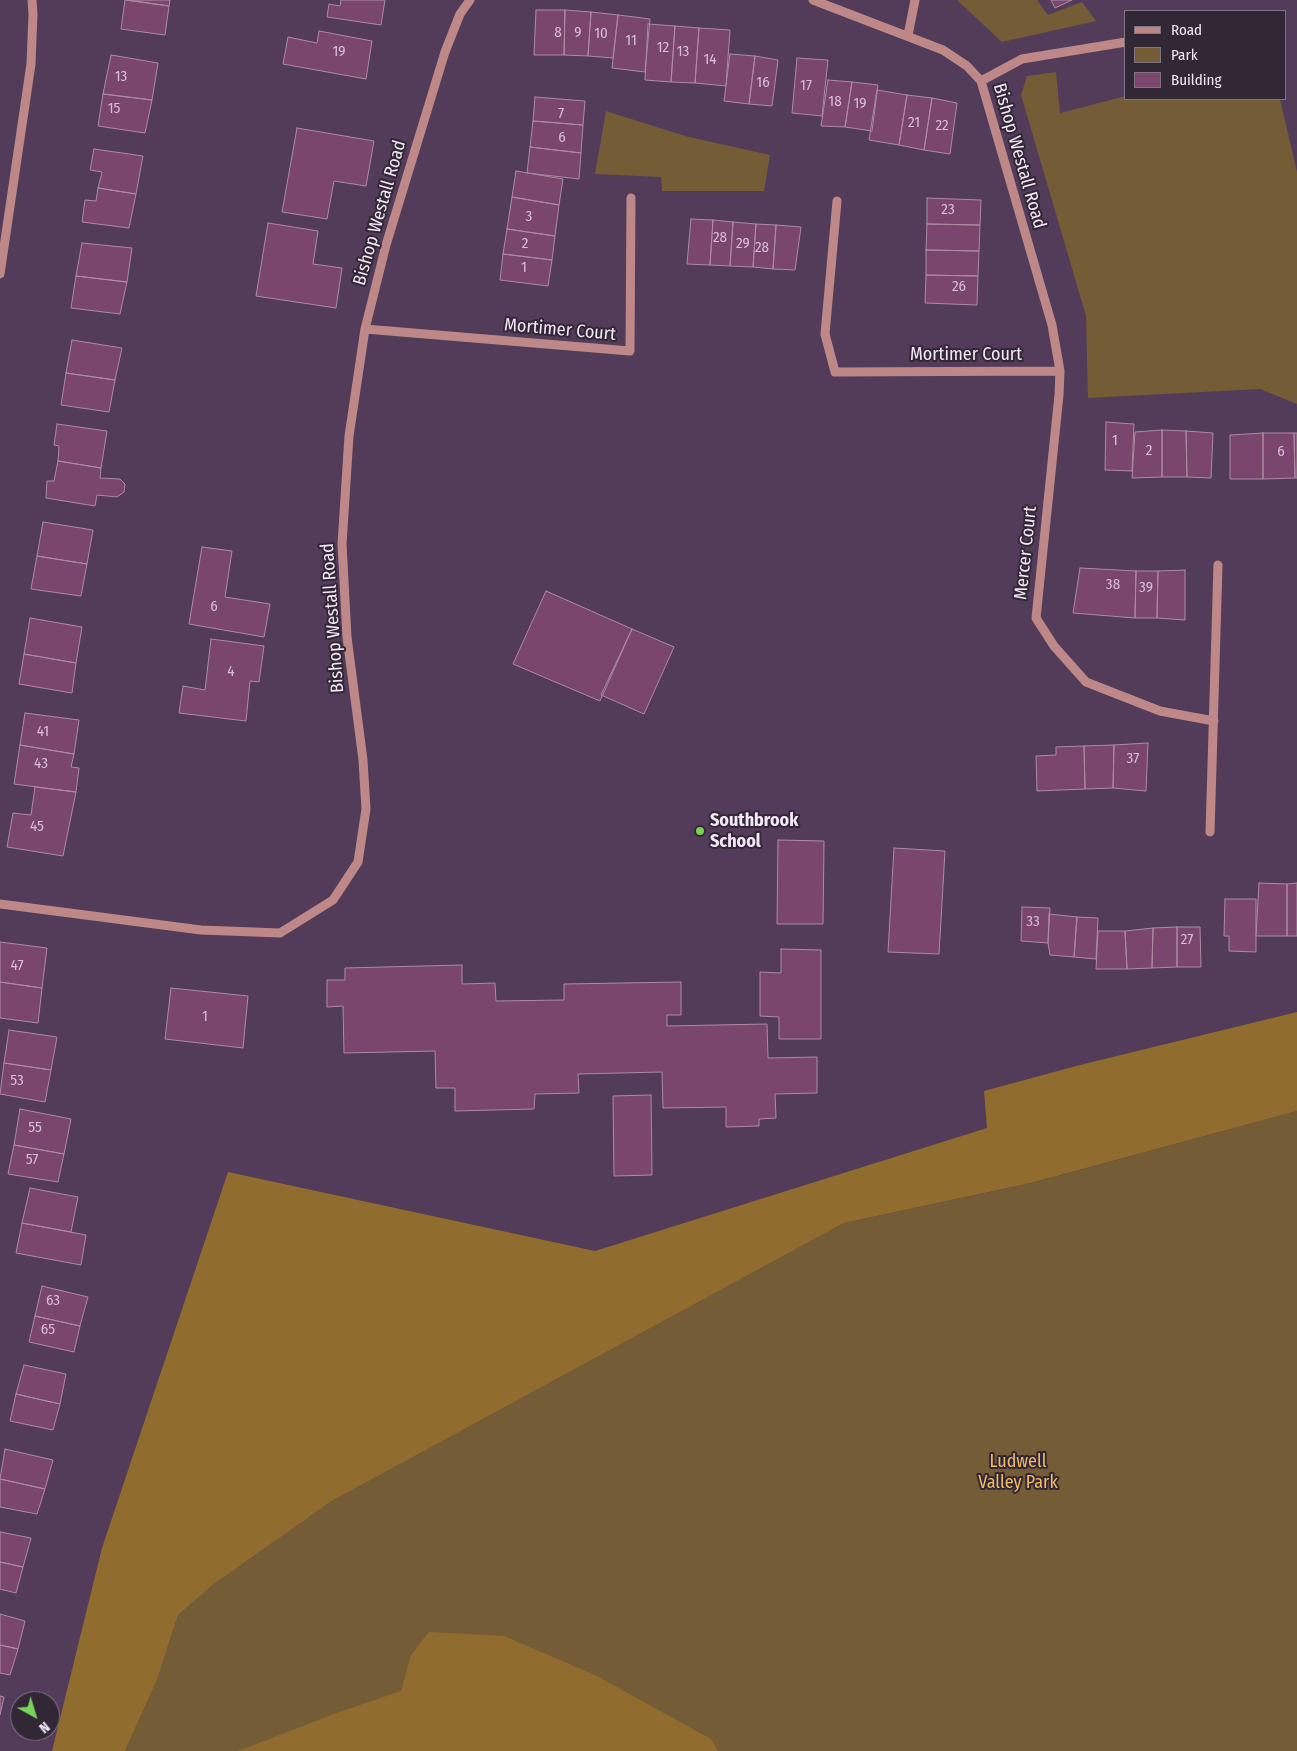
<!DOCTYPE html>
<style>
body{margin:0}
#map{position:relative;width:1297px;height:1751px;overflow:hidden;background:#523c59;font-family:"Fira Sans Condensed",sans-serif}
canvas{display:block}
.legend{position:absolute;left:1124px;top:10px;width:162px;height:90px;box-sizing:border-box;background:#322735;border:1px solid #807483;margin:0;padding:6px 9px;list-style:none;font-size:15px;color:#f5e7f9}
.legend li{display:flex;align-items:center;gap:10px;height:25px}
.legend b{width:25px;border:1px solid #807483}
.north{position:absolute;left:10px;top:1691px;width:50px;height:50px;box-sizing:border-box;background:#322735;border:1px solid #807483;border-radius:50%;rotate:141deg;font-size:14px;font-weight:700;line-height:20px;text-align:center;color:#f5e7f9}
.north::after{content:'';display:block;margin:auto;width:18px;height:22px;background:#79d158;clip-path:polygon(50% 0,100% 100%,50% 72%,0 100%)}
</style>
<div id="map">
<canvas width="1297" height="1751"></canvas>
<ul class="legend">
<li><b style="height:6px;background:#bf8888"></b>Road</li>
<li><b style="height:14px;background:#745c36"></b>Park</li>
<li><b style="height:14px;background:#7b466d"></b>Building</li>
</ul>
<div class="north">N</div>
</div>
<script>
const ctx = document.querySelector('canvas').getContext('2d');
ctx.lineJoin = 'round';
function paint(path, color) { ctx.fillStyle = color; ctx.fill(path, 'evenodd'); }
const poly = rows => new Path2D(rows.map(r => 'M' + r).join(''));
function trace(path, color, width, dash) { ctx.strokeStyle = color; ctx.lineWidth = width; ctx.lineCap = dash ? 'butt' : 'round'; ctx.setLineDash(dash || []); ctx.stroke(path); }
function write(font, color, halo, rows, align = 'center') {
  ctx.font = font + ' "Fira Sans Condensed",sans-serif'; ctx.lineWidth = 4; ctx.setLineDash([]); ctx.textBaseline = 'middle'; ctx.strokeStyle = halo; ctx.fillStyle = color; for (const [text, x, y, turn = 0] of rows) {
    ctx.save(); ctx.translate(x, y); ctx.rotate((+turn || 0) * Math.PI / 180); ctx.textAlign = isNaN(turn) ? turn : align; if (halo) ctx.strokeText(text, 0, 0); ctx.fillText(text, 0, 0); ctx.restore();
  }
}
const green = poly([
 [957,0,1037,0,1048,15,1082,2,1096,21,1002,42],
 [1056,72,1060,113,1126,96,1126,99,1280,99,1297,172,1297,404,1260,389,1088,398,1086,316,1021,95,1027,76],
 [606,111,685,136,770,155,764,191,662,191,661,177,595,174],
 [1297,1111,1297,1751,125,1751,157,1680,178,1615,214,1584,332,1501,844,1223,1032,1183]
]);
const forest = poly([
 [1297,1012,1297,1111,1031,1183,844,1223,332,1501,214,1584,178,1615,157,1680,125,1751,52,1751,102,1548,228,1172,595,1251,987,1128,984,1091,1080,1065],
 [429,1632,504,1636,595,1675,711,1739,718,1751,238,1751,339,1712,401,1691,411,1655]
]);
const building = poly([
 [125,0,169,6,165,35,121,29,125,0],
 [128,0,170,0,169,6,128,0],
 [341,0,385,0,381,25,327,17,329,4,340,6,341,0],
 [1051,0,1072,0,1055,8,1051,0],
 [536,10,565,10,564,55,534,55,536,10],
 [565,10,591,12,588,56,564,55,565,10],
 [591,12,618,15,613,58,588,56,591,12],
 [618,15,650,19,645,72,612,68,618,15],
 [648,24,675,26,671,82,645,80,648,24],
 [675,26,699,28,695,83,671,82,675,26],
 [699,28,730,30,726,86,695,83,699,28],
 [319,31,372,41,366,79,283,64,288,37,317,43,319,31],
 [730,54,755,56,749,104,724,101,730,54],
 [111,55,158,63,152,100,103,94,111,55],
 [755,56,778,60,772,106,749,104,755,56],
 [797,58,828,60,822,116,792,113,797,58],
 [828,80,852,82,845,127,821,126,828,80],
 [852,82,878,85,872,131,845,127,852,82],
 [877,90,907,95,899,145,869,140,877,90],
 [103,94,152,100,145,133,98,126,103,94],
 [907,95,932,98,924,150,899,145,907,95],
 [535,97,585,101,583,125,533,121,535,97],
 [932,98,957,103,950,154,924,150,932,98],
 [533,121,583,125,581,153,530,147,533,121],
 [297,128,374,141,366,186,334,181,327,219,282,212,297,128],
 [530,147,581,153,579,179,527,173,530,147],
 [94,149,143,156,136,194,98,188,102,172,90,170,94,149],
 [516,171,563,179,559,205,512,197,516,171],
 [98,188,136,194,129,228,82,222,85,200,96,201,98,188],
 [512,197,559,205,555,236,507,229,512,197],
 [927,198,981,200,980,225,927,224,927,198],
 [691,219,713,220,710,265,687,264,691,219],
 [713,220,733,222,730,266,710,265,713,220],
 [733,222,756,224,753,267,730,266,733,222],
 [268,223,318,231,313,264,342,268,336,308,256,296,268,223],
 [756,224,776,225,773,269,753,267,756,224],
 [927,224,980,225,979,251,926,250,927,224],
 [776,225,801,227,795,270,773,269,776,225],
 [507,229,555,236,552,260,503,254,507,229],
 [82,243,132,248,127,282,76,276,82,243],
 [926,250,979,251,978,276,926,275,926,250],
 [503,254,552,260,548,286,500,280,503,254],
 [926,275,978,276,977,305,925,303,926,275],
 [76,276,127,282,120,314,71,308,76,276],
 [72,340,122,348,115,380,66,373,72,340],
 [66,373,115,380,109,412,61,405,66,373],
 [1106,422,1134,424,1132,471,1105,470,1106,422],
 [57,424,107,431,101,468,58,461,59,446,54,445,57,424],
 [1162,430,1162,477,1132,478,1135,432,1162,430],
 [1162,430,1186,431,1187,477,1162,477,1162,430],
 [1186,431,1213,433,1211,478,1187,477,1186,431],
 [1263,433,1263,479,1230,479,1230,435,1263,433],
 [1263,433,1294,433,1295,478,1263,479,1263,433],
 [1294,433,1297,433,1297,478,1295,478,1294,433],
 [58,461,101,468,100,478,120,479,125,484,124,492,117,497,97,495,95,506,46,498,47,481,54,481,58,461],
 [43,522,93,530,87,564,37,556,43,522],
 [202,547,232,551,225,597,270,604,264,637,189,624,202,547],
 [37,556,87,564,81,596,31,589,37,556],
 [1080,568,1136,571,1135,618,1073,613,1080,568],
 [1185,570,1185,620,1157,618,1158,571,1185,570],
 [1136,571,1158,571,1157,618,1135,618,1136,571],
 [546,591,632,629,600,701,513,664,546,591],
 [30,618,82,627,76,663,24,654,30,618],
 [632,629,674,647,644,714,601,695,632,629],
 [211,639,264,646,259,682,250,681,246,721,179,713,183,686,205,690,211,639],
 [24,654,76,663,72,693,19,684,24,654],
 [25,713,79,720,74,754,20,745,25,713],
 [1148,743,1146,791,1113,788,1114,745,1148,743],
 [20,745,74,754,71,767,79,768,76,792,14,784,20,745],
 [1114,745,1113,788,1085,789,1084,746,1114,745],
 [1084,746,1085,789,1037,791,1036,756,1056,755,1056,747,1084,746],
 [35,787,76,792,63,856,7,847,13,813,31,815,35,787],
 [778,840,824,841,823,924,777,924,778,840],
 [894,848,945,851,939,954,888,952,894,848],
 [1259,883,1287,884,1287,936,1256,936,1259,883],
 [1297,883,1297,936,1287,936,1287,884,1297,883],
 [1225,899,1256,899,1256,952,1229,951,1229,936,1224,936,1225,899],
 [1022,907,1050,908,1048,943,1021,941,1022,907],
 [1049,914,1077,917,1074,957,1050,955,1048,943,1049,914],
 [1077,917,1098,918,1096,959,1074,957,1077,917],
 [1177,927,1200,927,1201,967,1177,967,1177,927],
 [1177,927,1177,967,1152,968,1153,928,1177,927],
 [1153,928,1152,968,1127,969,1125,931,1153,928],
 [1098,931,1125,931,1127,969,1096,969,1098,931],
 [0,942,47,948,42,988,0,982,0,942],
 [781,949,821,950,821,1039,779,1039,779,1017,760,1016,760,972,781,973,781,949],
 [462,965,462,984,495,983,496,1001,564,1000,564,984,681,982,681,1015,667,1015,667,1026,767,1024,768,1058,817,1057,817,1093,775,1094,776,1118,759,1119,759,1126,726,1127,726,1107,663,1108,662,1072,578,1074,579,1093,535,1094,534,1109,455,1111,455,1088,436,1088,435,1051,344,1053,343,1006,327,1007,327,980,345,980,345,968,462,965],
 [0,982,42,988,38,1023,0,1018,0,982],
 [171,988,248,996,243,1048,165,1039,171,988],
 [9,1030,57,1037,51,1070,4,1063,9,1030],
 [4,1063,51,1070,45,1102,0,1094,4,1063],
 [651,1095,652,1175,614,1176,613,1096,651,1095],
 [20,1109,71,1119,64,1154,14,1145,20,1109],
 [14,1145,64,1154,58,1182,8,1174,14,1145],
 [30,1188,78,1197,71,1232,22,1223,30,1188],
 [22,1223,86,1235,81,1265,16,1253,22,1223],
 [42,1286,88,1297,80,1326,35,1316,42,1286],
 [35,1316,80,1326,74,1352,29,1342,35,1316],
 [24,1365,66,1374,60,1404,16,1394,24,1365],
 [16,1394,60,1404,53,1430,10,1421,16,1394],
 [5,1449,53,1460,45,1489,0,1479,5,1449],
 [0,1479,45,1489,37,1514,0,1507,0,1479],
 [0,1532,31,1538,23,1567,0,1562,0,1532],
 [0,1562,23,1567,16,1593,0,1589,0,1562],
 [0,1614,25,1621,18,1649,0,1645,0,1614],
 [0,1645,18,1649,10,1675,0,1673,0,1645],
 [0,1696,4,1697,0,1715,0,1696]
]);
const minor = poly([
 [813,0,943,50,967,66,981,81,1052,325,1060,371,1059,395,1036,618,1054,646,1086,682,1160,711,1214,721],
 [908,35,915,0],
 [981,81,1022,59,1126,42],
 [837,201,825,334,835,372,1060,371],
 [0,274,31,64,33,14,32,0],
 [365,329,630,351,631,198],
 [1210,832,1218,565],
 [0,904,201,930,280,933,333,900,358,862,366,809,363,760,347,637,342,544,349,436,365,329,386,245,445,52,460,14,470,0]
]);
const markers = [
 [700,831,5,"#79d158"]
];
const numberNames = [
 ["8",558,33],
 ["9",578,33],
 ["10",601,34],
 ["11",631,41],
 ["12",663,48],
 ["19",339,52],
 ["13",683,52],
 ["14",710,60],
 ["13",121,77],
 ["16",763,83],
 ["17",806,86],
 ["18",835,102],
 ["19",860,104],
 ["15",114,109],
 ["7",561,114],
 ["21",914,123],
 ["22",942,126],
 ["6",562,138],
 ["23",948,210],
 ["3",529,217],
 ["28",720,238],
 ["2",525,244],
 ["29",743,244],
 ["28",762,248],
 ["1",524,268],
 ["26",959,287],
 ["1",1115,441],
 ["2",1149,451],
 ["6",1281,452],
 ["38",1113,585],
 ["39",1146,588],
 ["6",214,607],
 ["4",231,672],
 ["41",43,732],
 ["37",1133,759],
 ["43",41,764],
 ["45",37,827],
 ["33",1033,922],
 ["27",1187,940],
 ["47",17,966],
 ["1",205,1017],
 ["53",17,1081],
 ["55",35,1128],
 ["57",32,1160],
 ["63",53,1301],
 ["65",48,1330]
];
const streetNames = [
 ["Bishop Westall Road",1019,156,74],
 ["Bishop Westall Road",380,213,-74],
 ["Mortimer Court",560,330,5],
 ["Mortimer Court",966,355],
 ["Mercer Court",1026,553,-84],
 ["Bishop Westall Road",333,618,-94]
];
const poiNames = [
 ["Southbrook",710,821],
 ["School",710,842]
];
const parkNames = [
 ["Ludwell",1018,1462],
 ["Valley Park",1018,1483]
];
paint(green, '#745c36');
paint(forest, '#906c2e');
paint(building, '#7b466d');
trace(building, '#ae8aa3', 1);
trace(minor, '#bf8888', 9);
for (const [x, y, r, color] of markers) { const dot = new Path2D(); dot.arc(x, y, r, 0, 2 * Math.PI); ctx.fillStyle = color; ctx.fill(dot); trace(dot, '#322735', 2); }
write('15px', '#d6bfd6', null, numberNames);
write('18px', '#f5e7f9', '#322735', streetNames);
write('bold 18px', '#f5e7f9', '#322735', poiNames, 'left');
write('18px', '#f0bb65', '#322735', parkNames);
</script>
